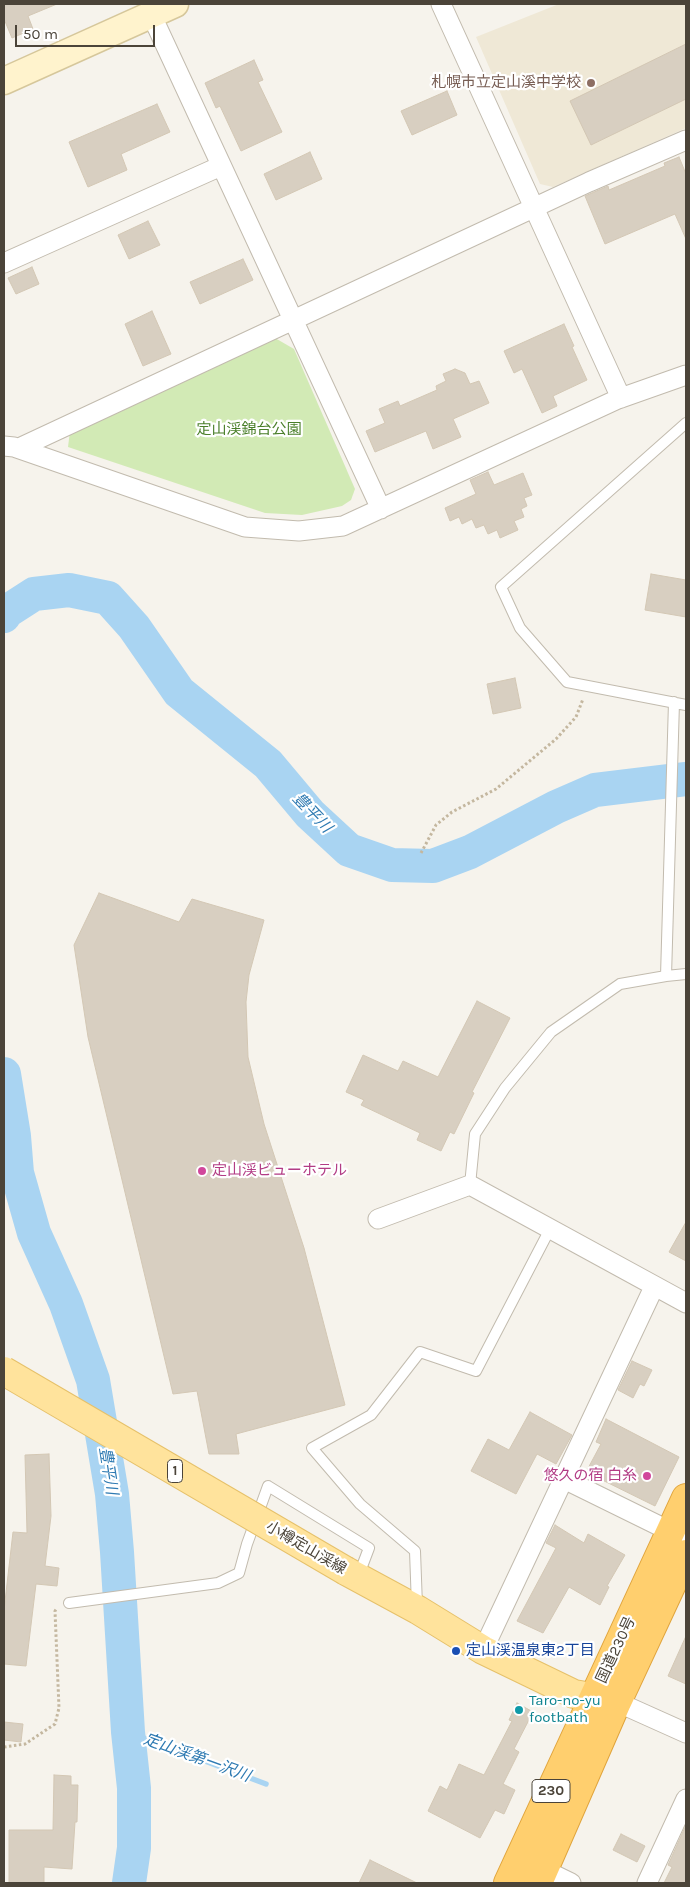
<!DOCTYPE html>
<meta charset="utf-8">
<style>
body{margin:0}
#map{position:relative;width:690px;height:1887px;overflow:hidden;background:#f6f3ec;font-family:Karla,sans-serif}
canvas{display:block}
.frame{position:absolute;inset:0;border:5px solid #4b4439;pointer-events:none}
.scale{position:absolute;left:15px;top:25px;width:140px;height:22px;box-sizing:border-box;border:2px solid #4b4439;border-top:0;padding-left:6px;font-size:15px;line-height:18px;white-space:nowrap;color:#4b4439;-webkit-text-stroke:4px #fff;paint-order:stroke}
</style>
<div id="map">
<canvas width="690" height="1887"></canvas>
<div class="frame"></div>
<div class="scale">50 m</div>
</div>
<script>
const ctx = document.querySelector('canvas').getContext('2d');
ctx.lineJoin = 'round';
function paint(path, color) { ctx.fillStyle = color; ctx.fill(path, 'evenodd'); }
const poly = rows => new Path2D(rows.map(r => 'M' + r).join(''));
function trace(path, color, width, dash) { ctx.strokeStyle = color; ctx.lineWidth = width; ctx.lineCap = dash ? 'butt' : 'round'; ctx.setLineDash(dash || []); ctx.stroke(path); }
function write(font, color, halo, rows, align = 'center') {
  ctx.font = font + ' Karla,"Noto Sans JP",sans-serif'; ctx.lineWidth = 4.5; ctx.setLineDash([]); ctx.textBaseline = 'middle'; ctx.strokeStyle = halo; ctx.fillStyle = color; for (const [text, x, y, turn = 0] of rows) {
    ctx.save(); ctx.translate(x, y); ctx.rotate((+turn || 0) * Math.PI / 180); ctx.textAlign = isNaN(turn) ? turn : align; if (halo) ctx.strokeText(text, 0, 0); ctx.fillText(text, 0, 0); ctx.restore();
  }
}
const education = poly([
 [559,4,686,4,686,128,553,187,540,184,476,37]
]);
const green = poly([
 [275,338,294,349,355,489,351,500,342,506,302,515,265,513,68,447,70,431]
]);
const stream = poly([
 [128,1732,266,1784]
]);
const river = poly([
 [4,616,6,612,34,594,69,590,108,598,134,627,179,692,268,764,310,814,349,850,392,865,433,866,470,852,556,807,595,790,686,779],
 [4,1074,14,1136,17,1173,34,1233,66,1304,93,1380,112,1494,117,1552,128,1732,134,1788,134,1848,129,1883]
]);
const building = poly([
 [4,4,57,4,28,16,33,29,12,38,4,19,4,4],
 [686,44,686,99,591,145,570,101,686,44],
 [254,60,263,80,258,82,282,132,241,151,220,106,216,108,205,83,254,60],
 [447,91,457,115,412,135,401,111,447,91],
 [157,104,170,132,121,154,127,170,88,187,69,142,157,104],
 [310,152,322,179,276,200,264,174,310,152],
 [679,157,686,174,686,239,675,214,605,244,585,196,608,186,609,190,665,166,664,163,679,157],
 [148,221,160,245,129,259,118,235,148,221],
 [243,259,253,280,200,304,190,282,243,259],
 [32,267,39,284,16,294,8,278,32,267],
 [152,311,171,354,143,366,125,324,152,311],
 [564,324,574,346,572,347,587,380,553,396,557,406,542,413,522,369,514,373,504,351,564,324],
 [455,369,465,373,470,384,479,381,489,403,453,419,461,437,433,449,426,431,375,452,366,431,385,423,379,409,398,401,400,406,437,390,436,386,446,381,443,374,455,369],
 [488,472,494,485,523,473,532,495,524,498,527,506,521,509,524,517,514,521,518,530,500,538,497,530,488,534,484,525,476,528,472,519,462,524,459,517,450,521,445,508,476,494,470,480,488,472],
 [651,574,686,580,686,617,645,610,651,574],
 [515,678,521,708,493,714,487,684,515,678],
 [99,893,179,922,192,899,264,920,249,975,246,1002,248,1057,264,1124,304,1248,345,1405,236,1434,239,1454,209,1454,197,1391,173,1394,88,1037,74,945,99,893],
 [477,1001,510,1018,472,1092,474,1093,454,1134,450,1132,441,1151,417,1140,420,1133,361,1105,364,1100,346,1092,363,1055,398,1071,403,1061,438,1077,477,1001],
 [686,1222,686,1261,669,1252,686,1222],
 [632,1361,652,1370,644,1386,640,1384,633,1398,618,1390,632,1361],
 [530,1412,572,1435,556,1464,537,1454,516,1494,471,1471,488,1439,509,1450,530,1412],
 [606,1419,679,1457,655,1506,586,1472,601,1444,596,1442,606,1419],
 [49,1454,51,1516,45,1566,59,1568,57,1586,36,1584,26,1666,4,1664,4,1610,13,1532,27,1533,25,1455,49,1454],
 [555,1525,584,1543,588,1534,625,1555,607,1586,609,1587,600,1605,569,1587,543,1633,517,1621,556,1548,546,1543,555,1525],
 [686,1636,686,1684,668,1676,686,1636],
 [517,1703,533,1712,514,1749,519,1752,503,1784,515,1790,504,1814,495,1810,480,1838,428,1811,440,1786,447,1790,459,1764,484,1775,512,1721,509,1720,517,1703],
 [4,1722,23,1724,21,1742,4,1740,4,1722],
 [54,1775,71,1776,71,1785,78,1785,77,1822,75,1822,72,1869,44,1867,44,1883,9,1883,9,1830,53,1830,54,1775],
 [686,1825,686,1883,664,1883,672,1867,668,1865,686,1825],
 [621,1834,645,1846,637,1862,613,1850,621,1834],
 [370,1860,417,1883,359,1883,370,1860]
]);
const path = poly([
 [421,853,436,825,452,812,496,789,556,739,576,717,583,699],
 [4,1747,25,1744,55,1724,59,1708,55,1611,57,1608]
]);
const lane = poly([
 [686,423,501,587,520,628,567,682,686,705],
 [666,976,674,702],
 [470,1185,475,1134,505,1088,551,1032,620,984,666,976,686,974],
 [69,1603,218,1583,239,1573,247,1544,268,1486,369,1548,358,1577],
 [417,1606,415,1551,360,1504,312,1448,371,1415,420,1352,476,1371,550,1229]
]);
const street = poly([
 [441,4,621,398],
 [151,14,381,509],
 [4,263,221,166],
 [4,446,14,447,245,527,299,531,343,526,618,399,686,375],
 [19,448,589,182,686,140],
 [378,1219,470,1185,686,1303],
 [564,1479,686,1539],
 [483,1650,654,1287],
 [617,1702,686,1733],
 [534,1865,571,1883],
 [647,1883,686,1799]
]);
const secondary = poly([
 [4,81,175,4]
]);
const primary = poly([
 [346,1571,418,1610,483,1650,574,1694,615,1701]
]);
const highway = poly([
 [508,1883,686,1498],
 [538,1883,617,1702,686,1554]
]);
const primaryBridge = poly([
 [4,1371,346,1571]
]);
const markers = [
 [591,83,5,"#8d6e63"],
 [202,1171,5,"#d1479c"],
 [647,1476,5,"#d1479c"],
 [456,1651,5,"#1a4fb4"],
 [519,1710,5,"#0f9aa8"]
];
const shields = [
 [175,1471,15],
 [551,1791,38]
];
const shieldNames = [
 ["1",175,1471],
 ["230",551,1791]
];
const educationNames = [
 ["札幌市立定山溪中学校",581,83]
];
const parkNames = [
 ["定山渓錦台公園",249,430]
];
const hotelNames = [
 ["定山渓ビューホテル",212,1171],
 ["悠久の宿 白糸",637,1476,"right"]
];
const streetNames = [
 ["小樽定山渓線",306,1548,30],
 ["国道230号",616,1650,-65]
];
const transitNames = [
 ["定山渓温泉東2丁目",466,1651]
];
const cultureNames = [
 ["Taro-no-yu",529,1701],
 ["footbath",529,1718]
];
const waterNames = [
 ["豊平川",312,813,46],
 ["豊平川",108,1471,81],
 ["定山渓第一沢川",197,1758,20]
];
paint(education, '#efe8d6');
paint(green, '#d2eab5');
trace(stream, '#a9d4f2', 5.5);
trace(river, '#a9d4f2', 34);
paint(building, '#d8cfc1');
trace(building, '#d3c7b4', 1);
trace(lane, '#c2bbae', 12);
trace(street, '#c2bbae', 21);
trace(secondary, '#d6c79b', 29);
trace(primary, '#e6c16a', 30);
trace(highway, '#e0a43c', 30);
trace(path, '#c4b79f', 3, [2.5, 2.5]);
trace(lane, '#fff', 10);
trace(street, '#fff', 19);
trace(secondary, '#fff3cd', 26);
trace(primary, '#ffe39c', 28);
trace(highway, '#ffcf6e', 28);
trace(primaryBridge, '#e6c16a', 30, []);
trace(primaryBridge, '#ffe39c', 28);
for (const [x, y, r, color] of markers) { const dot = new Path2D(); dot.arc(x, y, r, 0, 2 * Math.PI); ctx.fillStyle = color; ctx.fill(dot); trace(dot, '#fff', 2); }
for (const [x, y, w] of shields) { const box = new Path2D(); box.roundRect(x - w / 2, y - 11.5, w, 23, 4); ctx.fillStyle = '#fff'; ctx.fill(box); trace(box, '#4b4439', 1); }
write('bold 14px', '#4b4439', null, shieldNames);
write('15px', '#785e54', '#fff', educationNames, 'right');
write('15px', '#4a7f2a', '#fff', parkNames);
write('15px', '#b23c85', '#fff', hotelNames, 'left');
write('15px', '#4b4439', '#fff', streetNames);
write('15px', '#164399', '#fff', transitNames, 'left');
write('15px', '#0d838f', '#fff', cultureNames, 'left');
write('italic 16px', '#2e7ab2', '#fff', waterNames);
</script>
